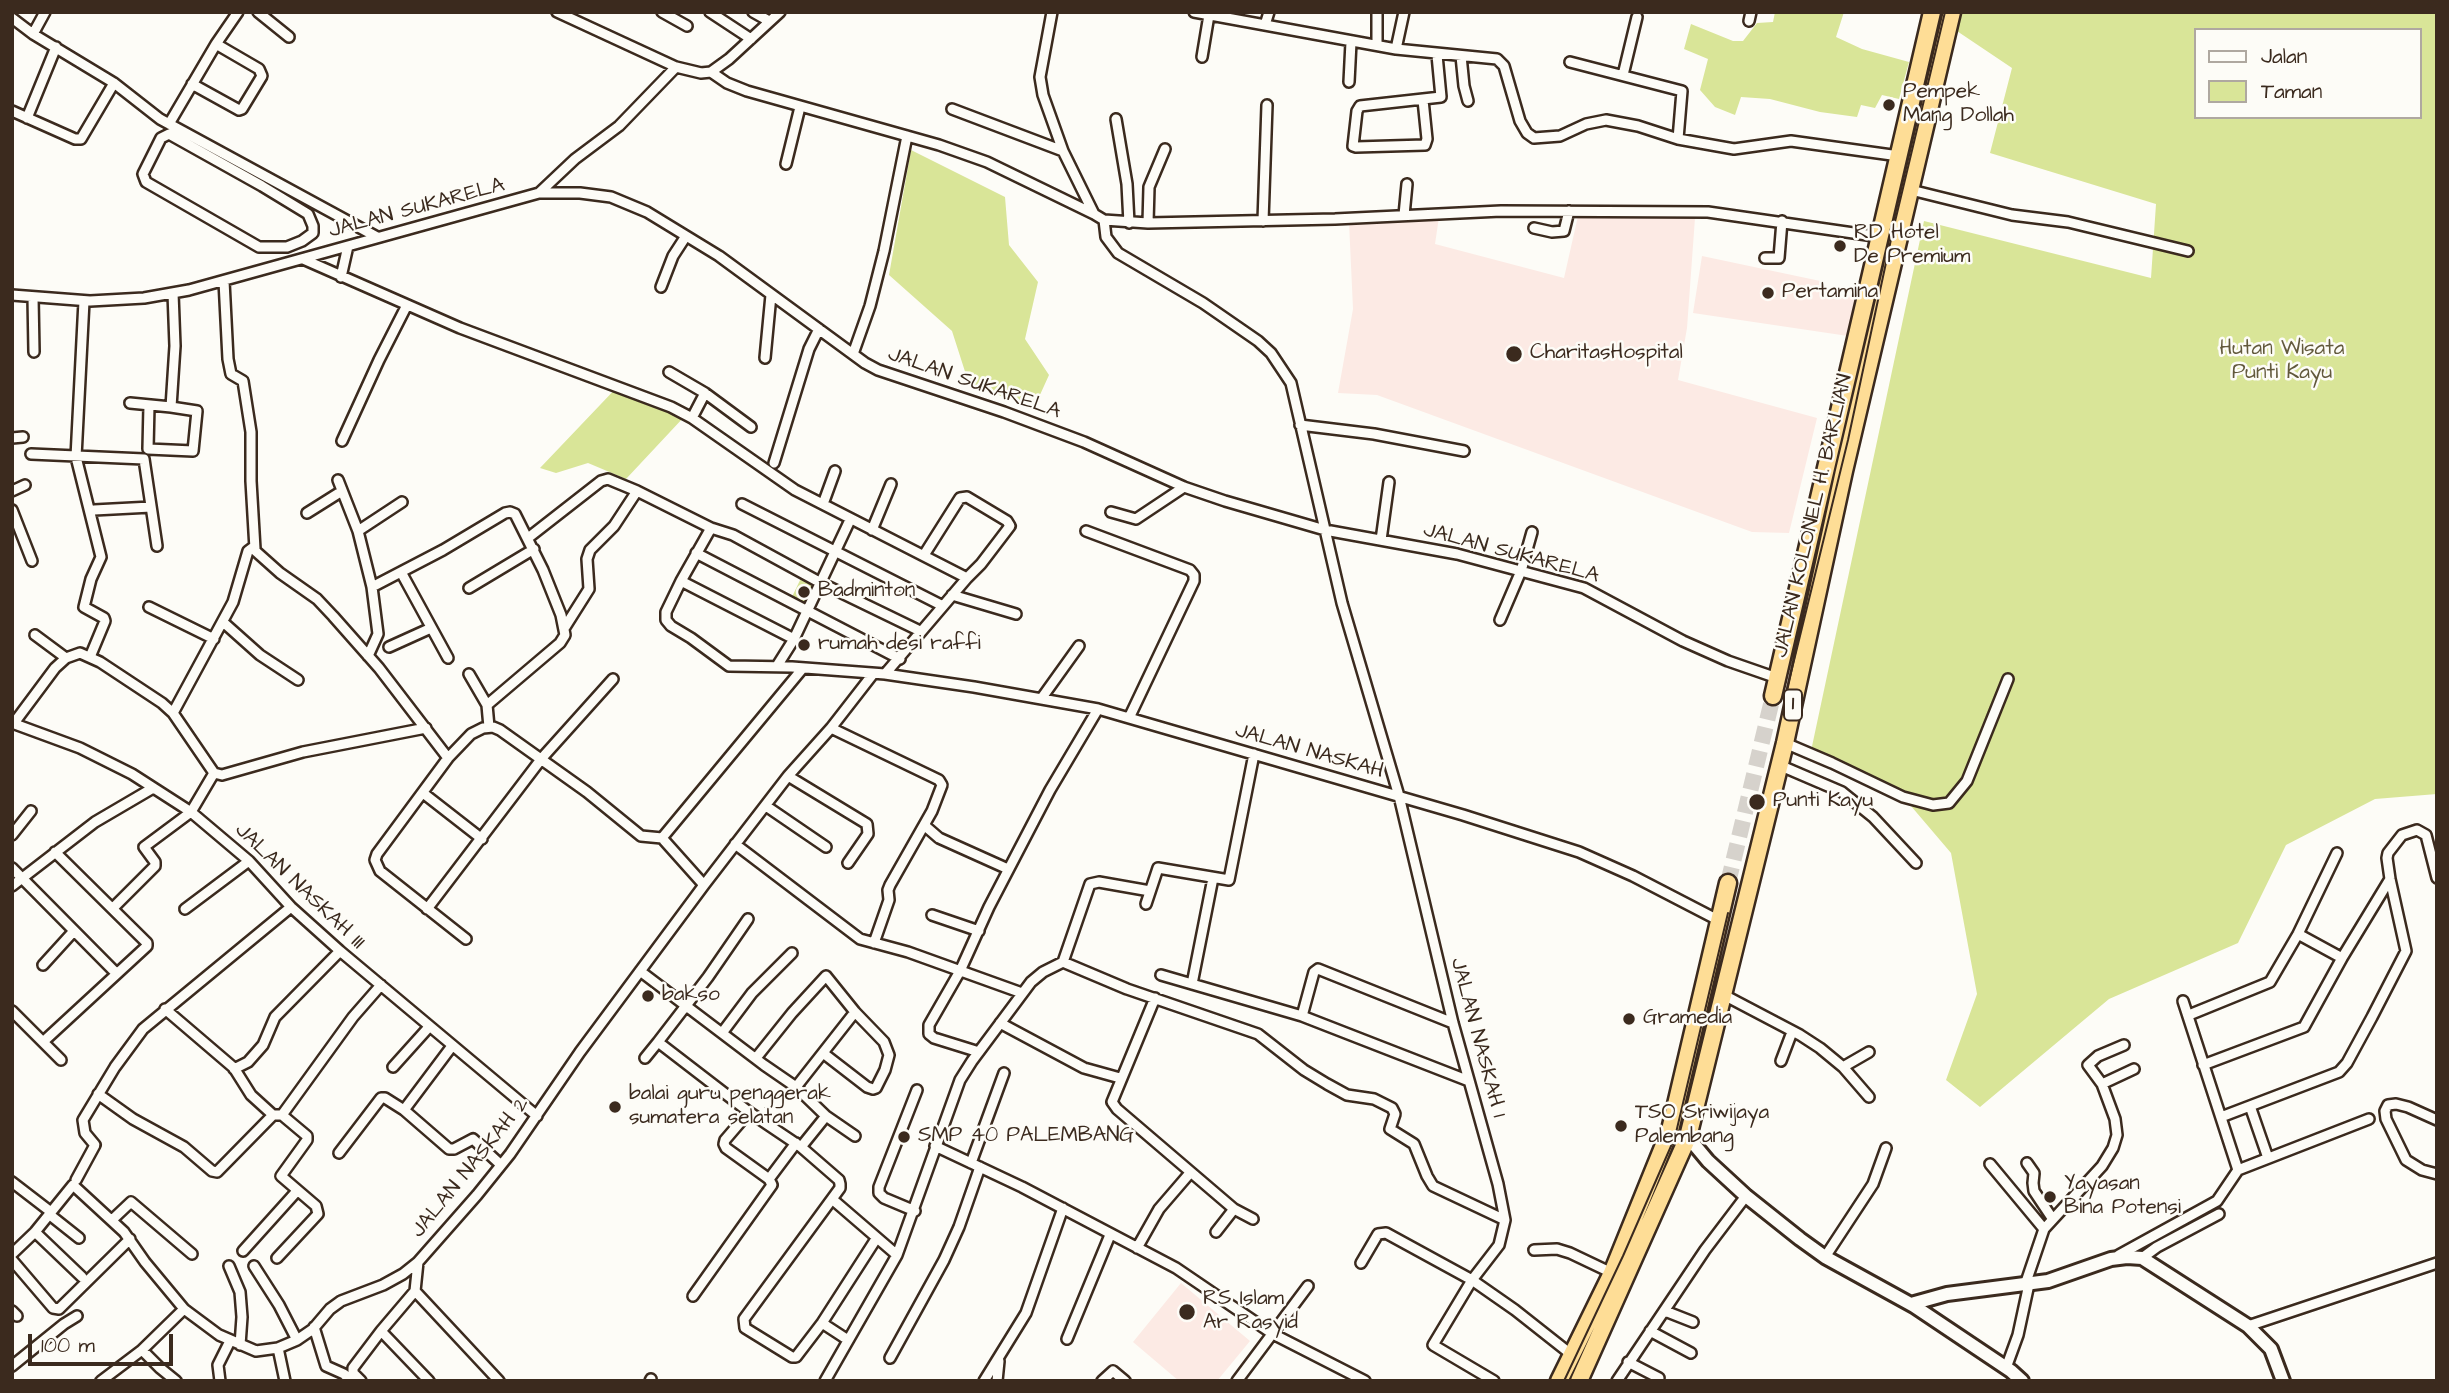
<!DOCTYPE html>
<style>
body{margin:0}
#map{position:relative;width:2449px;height:1393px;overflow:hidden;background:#fdfcf7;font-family:"Architects Daughter",sans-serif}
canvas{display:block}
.frame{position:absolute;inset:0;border:14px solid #3b2a1e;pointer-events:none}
.legend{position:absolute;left:2194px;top:28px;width:228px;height:91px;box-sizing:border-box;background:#fdfcf7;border:2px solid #afa8a0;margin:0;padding:9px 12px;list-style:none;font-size:21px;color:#3b2a1e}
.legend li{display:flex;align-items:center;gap:14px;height:35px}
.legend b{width:35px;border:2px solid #afa8a0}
.scale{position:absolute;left:28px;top:1334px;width:145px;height:32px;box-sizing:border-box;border:4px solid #3b2a1e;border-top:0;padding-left:9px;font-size:21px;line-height:24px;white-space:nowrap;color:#3b2a1e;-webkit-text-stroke:5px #fdfcf7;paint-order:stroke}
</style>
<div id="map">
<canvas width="2449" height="1393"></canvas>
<div class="frame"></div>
<ul class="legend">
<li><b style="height:9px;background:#fdfcf7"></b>Jalan</li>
<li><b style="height:19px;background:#d9e598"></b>Taman</li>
</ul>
<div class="scale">100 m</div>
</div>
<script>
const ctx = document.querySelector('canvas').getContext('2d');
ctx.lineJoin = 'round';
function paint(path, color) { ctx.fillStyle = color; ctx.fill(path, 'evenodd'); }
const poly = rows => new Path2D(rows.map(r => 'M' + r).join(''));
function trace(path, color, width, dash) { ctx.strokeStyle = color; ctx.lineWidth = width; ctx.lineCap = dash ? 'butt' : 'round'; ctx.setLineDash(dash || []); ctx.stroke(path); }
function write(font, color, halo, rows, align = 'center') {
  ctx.font = font + ' "Architects Daughter",sans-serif'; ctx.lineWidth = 5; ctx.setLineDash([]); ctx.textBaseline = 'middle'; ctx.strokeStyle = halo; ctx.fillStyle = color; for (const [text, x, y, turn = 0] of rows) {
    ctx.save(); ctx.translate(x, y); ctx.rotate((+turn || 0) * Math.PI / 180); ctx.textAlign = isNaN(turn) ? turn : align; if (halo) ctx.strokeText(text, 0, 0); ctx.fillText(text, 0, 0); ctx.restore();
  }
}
const built = poly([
 [1578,216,1695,218,1687,328,1678,380,1817,418,1789,533,1752,532,1377,395,1338,393,1353,309,1349,222,1439,217,1435,244,1564,278],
 [1702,256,1825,282,1825,290,1855,297,1848,336,1693,313],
 [1181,1283,1250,1341,1217,1381,1179,1381,1133,1342]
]);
const green = poly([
 [1775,12,1844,12,1836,37,1862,49,1909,62,1899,99,1882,95,1875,108,1861,105,1857,117,1820,112,1770,99,1741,97,1735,115,1715,107,1700,90,1708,59,1684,49,1691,24,1733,41,1743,41,1757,23,1773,22],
 [1949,12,2437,12,2437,794,2375,799,2286,845,2238,943,2109,999,1980,1107,1946,1080,1977,994,1951,853,1911,806,1811,751,1924,221,2151,278,2156,204,1990,153,2012,68,1945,23],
 [2195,30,2419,30,2419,117,2195,117],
 [911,150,1005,197,1009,245,1038,282,1025,339,1049,375,1034,408,969,384,952,331,889,275],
 [620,384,684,417,626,479,588,463,556,473,540,468],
 [802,576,817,584,806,607,791,599]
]);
const highwayTunnel = poly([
 [1728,883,1773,696]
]);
const street = poly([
 [258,12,289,37],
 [557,12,676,67,701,73,711,72,729,59,780,12],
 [662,12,687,26],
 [710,12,751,39],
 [753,12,769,21],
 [1052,12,1040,77,1043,95,1063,151,1094,214,1104,220,1148,223,1335,219,1501,211,1708,212,1881,237],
 [1194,12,1396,49,1497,59,1504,66,1520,121,1527,133,1534,138,1560,136,1586,124,1606,120,1638,126,1678,139,1734,149,1791,141,1899,156],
 [1377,12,1377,45],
 [12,18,33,34,114,83,160,119,377,237],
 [1749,21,1751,12],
 [1265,25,1269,12],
 [33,34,45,12],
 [1396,49,1404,12],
 [1461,56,1464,86,1468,101],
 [1202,57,1209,15],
 [1570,62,1682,91,1678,139],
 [711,72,727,83,747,91,939,145,987,162,1094,214],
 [1623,75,1637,17],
 [1349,82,1351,42],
 [192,84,239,110,242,109,262,76,259,69,216,44],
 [1423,100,1427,139,1425,145,1356,147,1353,146,1357,111,1360,106,1441,97,1437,55],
 [952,109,1063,151],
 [12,111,75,139,81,139,114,83],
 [27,118,56,47],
 [1116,119,1127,184,1129,223],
 [169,124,216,44,238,12],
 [169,134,262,186,308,214,313,226,313,233,302,241,287,247,259,247,146,182,143,174,161,138,169,134],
 [786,164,800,107],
 [1911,190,2012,215,2068,222,2188,251],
 [539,193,575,159,619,126,676,67],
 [1404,215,1407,184],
 [1104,220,1106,237,1118,253,1203,303,1258,341,1271,353,1291,383,1342,603,1399,796,1453,1023,1498,1184,1505,1220,1499,1245,1472,1280,1433,1345,1494,1381],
 [1263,221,1267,105],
 [1148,223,1149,187,1165,149],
 [1534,228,1552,232,1564,231,1569,211],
 [1765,258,1779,258,1782,221],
 [303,259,460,328,671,407,692,418,795,490,967,578,885,674],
 [341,277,348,246],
 [224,281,228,359,231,374,243,381,251,432,251,481,255,549],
 [661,287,673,256,686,236],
 [12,295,90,301,144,298,189,290,539,193,580,193,611,197,647,212,719,256,865,363,878,370,1004,412,1084,442,1184,487,1225,501,1325,530,1457,554,1584,588,1683,641,1728,661,1777,678],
 [33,297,34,352],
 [84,301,76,457,101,557,91,579,84,607,104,618,105,621,90,657],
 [853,354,870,306,884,251,907,136],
 [765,358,771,295],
 [669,372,705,393,751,427],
 [130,403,171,407,197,411,193,451,148,449,149,405],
 [171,407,175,346,173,293],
 [692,418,705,393],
 [1300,425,1374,434,1464,451],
 [12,438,23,437],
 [342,441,379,360,407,305],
 [31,454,144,459,157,546],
 [774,463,809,349,819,329],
 [338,480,358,531,372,587,378,634,368,656],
 [12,491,25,485],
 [742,504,943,606],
 [823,504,835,471],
 [12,510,32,561],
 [94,510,151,507],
 [1111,512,1136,519,1184,487],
 [307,513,342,491],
 [711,528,681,581,666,612,666,620,671,626,691,638,729,666,792,667,885,674,974,687,1098,709,1463,815,1579,852,1633,876,1718,920],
 [872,530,891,484],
 [358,531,402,502],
 [1086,531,1190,570,1194,575,1194,581,1129,718],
 [528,538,601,481,608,479,637,491,711,528,733,535,821,583,920,631],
 [1381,540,1389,482],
 [696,553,900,659],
 [924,555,960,498,967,497,1007,521,1010,526,981,564,967,578],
 [401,572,448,658],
 [681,581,794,639],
 [372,587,443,550,505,513,510,512,515,514,543,570,561,615,565,635,560,643,487,705],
 [469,588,534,549],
 [952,595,1016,614],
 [149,607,214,639],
 [1500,620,1521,571,1532,532],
 [223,622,260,655,298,680],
 [565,627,589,589,587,559,590,550,614,526,637,491],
 [35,635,66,658],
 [389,647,431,628],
 [777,666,794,639,850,520],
 [469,674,487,705,489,727],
 [1041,699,1079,646],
 [173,713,233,602,248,551,252,548,280,573,317,599,333,616,379,668,448,758],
 [12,723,80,748,132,774,191,812,249,861,291,907,340,951,537,1116],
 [14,723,55,668,66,658,80,653,100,662,162,703,173,713,214,773,222,775,303,752,426,728],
 [831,728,939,780,942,785,932,811,890,885,888,890,889,900,874,943],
 [1785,743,1832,763,1903,797,1933,805,1949,803,1967,781,2008,679],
 [1779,765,1842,792,1873,817,1916,863],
 [788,776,867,824,868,834,848,863],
 [423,793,482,839],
 [766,806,826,847],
 [924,825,939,838,1008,869],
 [12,835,31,811],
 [662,838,803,668],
 [735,844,860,939,908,952,1022,993],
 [12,868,116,973],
 [12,886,95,822,153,788],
 [1150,891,1099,882,1090,884,1063,962,1127,989,1258,1034,1304,1070,1327,1084,1347,1095,1374,1099,1392,1108,1395,1114,1390,1129,1414,1144,1427,1176,1433,1186,1505,1220],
 [1146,904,1158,868,1229,880,1254,754],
 [113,908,155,866,155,862,144,847,191,812,214,773],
 [185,909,249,861],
 [427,909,542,758,613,679],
 [932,915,979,931],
 [748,919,708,977,658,1042,749,1112,801,1147,839,1180,840,1184,840,1188,744,1319,745,1328,792,1357,796,1357,822,1323,876,1239],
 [2298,934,2342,958],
 [466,939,380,871,375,860,377,854,448,758,471,734,483,728,493,727,500,730,587,792,641,836,662,838,704,885],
 [43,965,73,932],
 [640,971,764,1065,796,1087,826,1116,855,1136],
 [1161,975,1302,1016,1469,1081],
 [1192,984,1213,878],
 [1722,994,1800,1035,1820,1048,1843,1067,1869,1052],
 [1155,998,1112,1102,1117,1109,1234,1209,1253,1219],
 [165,1009,234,1068,251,1095,273,1115,282,1115,307,1136,307,1140,281,1176,316,1206,318,1214,277,1258],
 [12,1011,61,1060],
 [2189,1015,2270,982,2298,934,2337,853],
 [1302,1016,1314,972,1318,969,1453,1023],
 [1000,1023,1084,1068,1120,1078],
 [722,1033,752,993,792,953],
 [44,1041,147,946,147,943,55,852],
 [979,1052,934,1038,929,1034,929,1025,960,971,989,907,1050,790,1098,709],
 [645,1058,658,1042],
 [756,1058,792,1013,826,976,855,1012,884,1042,889,1055,885,1070,876,1088,873,1089,867,1087,823,1053],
 [1781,1061,1792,1032],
 [2203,1065,2304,1027,2342,958,2390,879],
 [393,1067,429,1027],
 [1843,1067,1869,1097],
 [234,1069,248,1062,263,1045,275,1017,340,951],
 [2102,1084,2134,1069],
 [796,1087,855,1012],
 [98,1094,133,1119,184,1147,212,1171,217,1172,273,1115],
 [2250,1106,2268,1158],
 [404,1110,449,1149,454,1149,473,1139,501,1165],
 [282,1115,353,1017,381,985],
 [2221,1117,2339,1072,2347,1063,2372,1017,2406,951,2390,879,2387,858,2388,853,2402,835,2417,830,2426,835,2437,878],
 [2437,1120,2408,1107,2396,1104,2388,1105,2385,1111,2386,1119,2406,1160,2422,1170,2437,1174],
 [935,1146,1022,1187,1176,1268,1273,1334,1365,1381],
 [801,1147,826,1116],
 [339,1153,381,1098,385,1098,404,1110,452,1046],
 [971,1163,1004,1073],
 [2027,1163,2034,1173,2033,1183,2034,1191,2052,1218],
 [1990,1164,2044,1229],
 [2238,1170,2369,1119],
 [769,1179,796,1143],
 [76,1180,95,1145,85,1133,83,1120,115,1067,143,1029,291,907],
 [12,1182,51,1212],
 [832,1199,897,1255],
 [915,1211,884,1198,879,1193,879,1187,917,1090],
 [50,1215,79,1238],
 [113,1219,131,1202,192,1254],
 [35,1232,82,1277],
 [1216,1232,1234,1209],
 [1137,1248,1159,1209,1190,1173],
 [1534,1250,1557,1249,1570,1253,1612,1273],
 [243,1251,297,1191],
 [12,1254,35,1232,73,1185,124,1232,145,1262,184,1309,219,1335,256,1351,278,1348,297,1340,313,1329,330,1309,341,1301,383,1285,403,1274,418,1262,477,1195,510,1154,580,1052,704,885,788,776,831,728,873,674],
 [2119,1255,2217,1201,2238,1170,2183,1001],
 [1825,1257,1873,1184,1886,1148],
 [2142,1258,2157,1247,2219,1214],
 [12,1260,53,1308,59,1309,130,1239],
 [418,1262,415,1291,499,1381],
 [1361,1263,1378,1234,1386,1233,1472,1280,1515,1310,1572,1355],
 [229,1266,240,1292,242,1317,240,1345],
 [254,1266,279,1305,297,1340],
 [2025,1285,2044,1229,2102,1166,2113,1148,2117,1135,2115,1119,2102,1084,2088,1065,2098,1056,2124,1045],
 [693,1296,772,1185,769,1179,726,1148,724,1144,725,1140,749,1112],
 [12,1311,17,1316],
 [1665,1311,1693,1322],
 [822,1323,848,1340],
 [2248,1326,2437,1263],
 [314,1327,326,1366,344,1374,351,1381],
 [381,1331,429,1381],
 [1650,1331,1691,1353],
 [1067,1339,1110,1235],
 [278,1348,285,1381],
 [142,1350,160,1368,176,1381],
 [890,1358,944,1260,959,1227,980,1167],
 [1628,1362,1659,1378],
 [12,1366,64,1324,77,1316],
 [2006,1368,2018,1335,2029,1284],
 [101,1381,142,1350,184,1309],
 [220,1381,218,1365,230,1341],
 [361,1381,353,1373,353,1368,381,1331,415,1291],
 [650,1381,651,1379],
 [825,1381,897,1255,960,1080,972,1061,1031,982,1043,972,1063,962],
 [984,1381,1026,1313,1063,1208],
 [997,1381,999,1361],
 [1102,1381,1113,1371,1125,1381],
 [1237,1381,1308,1286],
 [1617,1381,1705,1250,1746,1196]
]);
const secondary = poly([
 [1688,1137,1708,1161,1746,1196,1800,1239,1825,1257,1914,1306,2011,1371,2022,1381],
 [1911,1304,1947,1294,2048,1281,2111,1259,2127,1257,2142,1258,2248,1326,2271,1349,2283,1381]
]);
const highway = poly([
 [1773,696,1932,12],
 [1559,1381,1612,1273,1670,1130,1728,883],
 [1579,1381,1688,1137,1785,743,1844,471,1952,12]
]);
const tram = poly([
 [1786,693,1848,440,1893,230,1945,12],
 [1564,1381,1623,1256,1675,1137,1728,913]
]);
const markers = [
 [1889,105,7,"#3b2a1e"],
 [1840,246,7,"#3b2a1e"],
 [1768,293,7,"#3b2a1e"],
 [1514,354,9,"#3b2a1e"],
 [804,592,7,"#3b2a1e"],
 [804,645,7,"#3b2a1e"],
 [1757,802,9,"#3b2a1e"],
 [648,996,7,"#3b2a1e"],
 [1629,1019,7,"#3b2a1e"],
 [615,1107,7,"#3b2a1e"],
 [1621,1126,7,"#3b2a1e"],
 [904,1137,7,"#3b2a1e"],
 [2050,1197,7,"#3b2a1e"],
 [1187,1312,9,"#3b2a1e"]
];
const shields = [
 [1793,705,18]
];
const shieldNames = [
 ["1",1793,705]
];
const poiNames = [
 ["Pempek",1903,93],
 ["Mang Dollah",1903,117],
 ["RD Hotel",1854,234],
 ["De Premium",1854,258],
 ["Pertamina",1782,293],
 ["CharitasHospital",1530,354],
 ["Badminton",818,592],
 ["rumah desi raffi",818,645],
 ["Punti Kayu",1773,802],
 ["bakso",662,996],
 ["Gramedia",1643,1019],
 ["balai guru penggerak",629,1095],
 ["sumatera selatan",629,1119],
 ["TSO Sriwijaya",1635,1114],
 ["Palembang",1635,1138],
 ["SMP 40 PALEMBANG",918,1137],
 ["Yayasan",2064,1185],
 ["Bina Potensi",2064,1209],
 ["RS Islam",1203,1300],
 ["Ar Rasyid",1203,1324]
];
const streetNames = [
 ["JALAN SUKARELA",417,209,-15],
 ["JALAN SUKARELA",974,384,19],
 ["JALAN KOLONEL H. BARLIAN",1814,516,-77],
 ["JALAN SUKARELA",1511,554,15],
 ["JALAN NASKAH",1309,752,16],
 ["JALAN NASKAH III",299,887,44],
 ["JALAN NASKAH 1",1477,1038,75],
 ["JALAN NASKAH 2",471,1168,-51]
];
const parkNames = [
 ["Hutan Wisata",2282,350],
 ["Punti Kayu",2282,374]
];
paint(built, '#fceae4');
paint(green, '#d9e598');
trace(highwayTunnel, '#d6d2cc', 16, [16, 8]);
trace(street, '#3b2a1e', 14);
trace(secondary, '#3b2a1e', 18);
trace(highway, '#3b2a1e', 21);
trace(street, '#fdfcf7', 9);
trace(secondary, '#fdfcf7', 12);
trace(highway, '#fedd96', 16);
trace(tram, '#3b2a1e', 2);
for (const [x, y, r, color] of markers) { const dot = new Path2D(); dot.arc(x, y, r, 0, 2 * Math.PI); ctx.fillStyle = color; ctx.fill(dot); trace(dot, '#fdfcf7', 2.5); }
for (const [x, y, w] of shields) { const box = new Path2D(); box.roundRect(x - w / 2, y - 15.5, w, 31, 5); ctx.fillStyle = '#fdfcf7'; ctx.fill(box); trace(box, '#3b2a1e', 2); }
write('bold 19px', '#3b2a1e', null, shieldNames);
write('21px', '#3b2a1e', '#fdfcf7', poiNames, 'left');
write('21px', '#3b2a1e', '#fdfcf7', streetNames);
write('21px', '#62593c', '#fdfcf7', parkNames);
</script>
